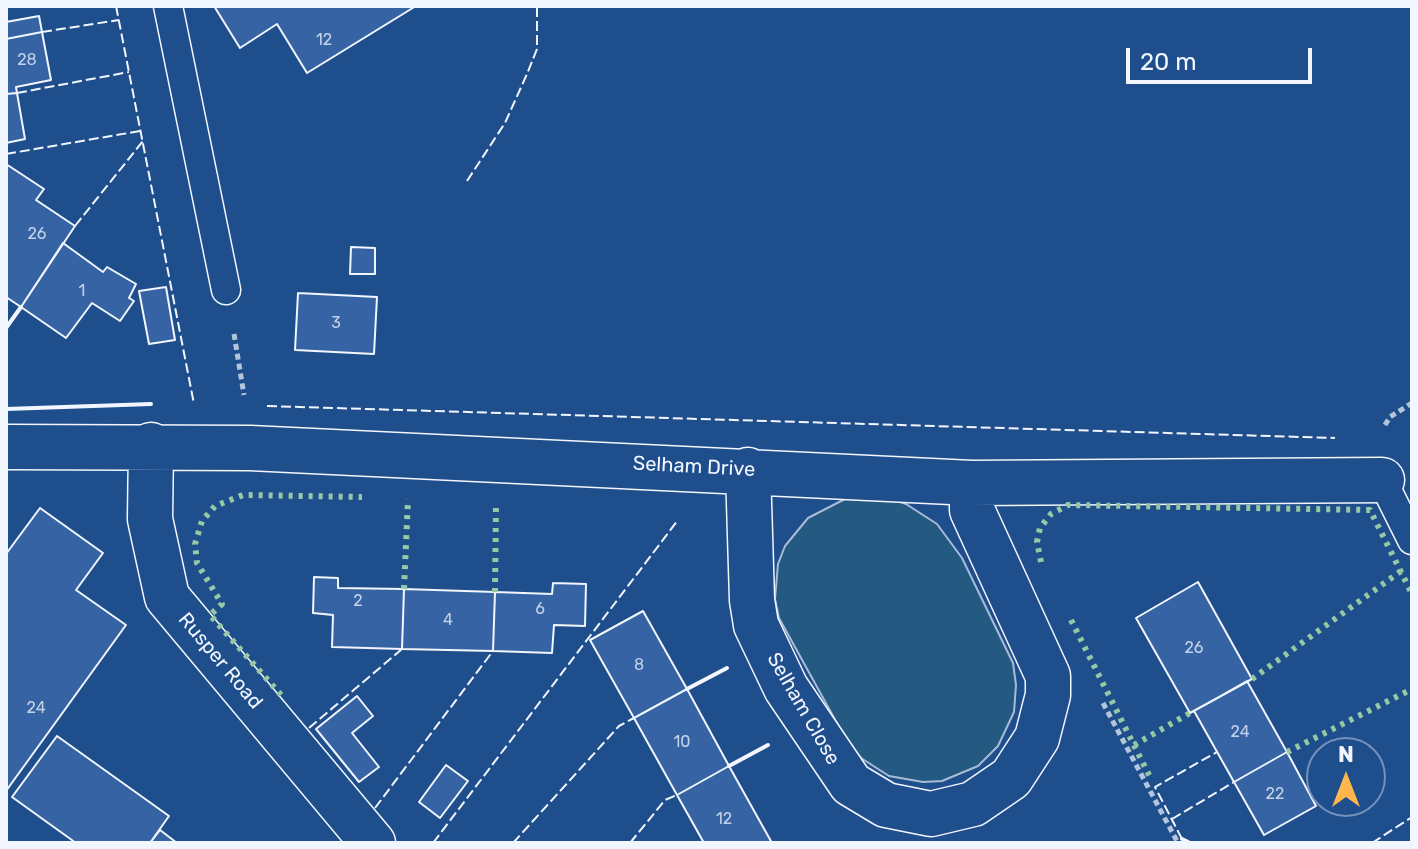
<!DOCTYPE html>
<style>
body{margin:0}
#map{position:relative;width:1418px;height:849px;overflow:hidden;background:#1f4e8c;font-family:Rubik,sans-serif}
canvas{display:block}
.frame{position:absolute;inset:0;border:8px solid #f2f6ff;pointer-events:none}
.north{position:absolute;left:1306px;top:737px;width:80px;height:80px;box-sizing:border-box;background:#1f4e8c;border:2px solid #7391ba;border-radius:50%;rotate:0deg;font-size:22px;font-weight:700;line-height:32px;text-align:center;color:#f2f6ff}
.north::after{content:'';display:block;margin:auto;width:28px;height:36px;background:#ffb74d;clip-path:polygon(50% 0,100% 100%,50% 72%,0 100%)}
.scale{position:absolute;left:1126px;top:48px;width:186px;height:36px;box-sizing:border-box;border:4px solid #f2f6ff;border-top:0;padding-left:10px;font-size:24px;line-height:28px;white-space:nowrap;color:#f2f6ff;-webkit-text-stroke:6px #1f4e8c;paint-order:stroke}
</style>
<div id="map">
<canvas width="1418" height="849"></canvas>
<div class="frame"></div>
<div class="north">N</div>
<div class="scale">20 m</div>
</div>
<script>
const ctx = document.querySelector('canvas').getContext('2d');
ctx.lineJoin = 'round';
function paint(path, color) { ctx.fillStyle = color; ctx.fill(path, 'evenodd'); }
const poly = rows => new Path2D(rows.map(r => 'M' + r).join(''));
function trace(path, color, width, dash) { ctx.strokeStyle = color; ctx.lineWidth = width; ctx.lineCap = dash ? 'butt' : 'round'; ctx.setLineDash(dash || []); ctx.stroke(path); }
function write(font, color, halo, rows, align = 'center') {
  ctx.font = font + ' Rubik,sans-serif'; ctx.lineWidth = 6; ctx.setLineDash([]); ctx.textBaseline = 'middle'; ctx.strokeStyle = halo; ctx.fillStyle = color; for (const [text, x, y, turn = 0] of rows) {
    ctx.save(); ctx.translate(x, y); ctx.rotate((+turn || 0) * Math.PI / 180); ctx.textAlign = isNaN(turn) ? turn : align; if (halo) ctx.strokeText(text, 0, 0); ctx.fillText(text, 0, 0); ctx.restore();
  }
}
const green = poly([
 [887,497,906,504,937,524,962,558,1013,663,1016,685,1014,712,998,746,978,766,942,781,923,782,889,776,861,758,849,745,779,618,775,599,778,564,785,546,808,518,845,499,887,497]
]);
const building = poly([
 [214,6,416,6,307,73,277,24,240,48,214,6],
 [39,16,42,32,6,39,6,22,39,16],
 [42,32,51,80,16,87,17,93,6,94,6,39,42,32],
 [17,93,25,139,6,143,6,94,17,93],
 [6,164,44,189,36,200,75,226,21,307,6,297,6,164],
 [63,243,103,272,107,267,136,284,129,298,134,301,120,321,92,303,66,338,21,307,63,243],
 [351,247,375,248,375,274,350,274,351,247],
 [166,287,175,340,149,344,139,291,166,287],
 [298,293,377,297,374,354,295,350,298,293],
 [40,508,103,553,76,590,126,625,6,791,6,554,40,508],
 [314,577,338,578,338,588,404,589,402,649,332,647,333,615,313,613,314,577],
 [1198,582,1252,679,1190,713,1136,618,1198,582],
 [553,583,586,584,585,626,554,625,552,653,493,651,495,592,552,594,553,583],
 [404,589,495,592,493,651,402,649,404,589],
 [643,611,687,689,634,718,590,640,643,611],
 [1247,681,1287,752,1234,782,1194,711,1247,681],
 [687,689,729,766,677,795,634,718,687,689],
 [357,696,373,716,352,733,379,767,359,782,316,729,357,696],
 [57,736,169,816,150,843,76,843,12,797,57,736],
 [1287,752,1316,806,1264,835,1234,782,1287,752],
 [446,765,468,781,440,818,419,802,446,765],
 [729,766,772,843,704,843,677,795,729,766],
 [160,830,177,843,150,843,160,830]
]);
const path = poly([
 [234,334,244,395],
 [1385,425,1390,417,1412,403],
 [1103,703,1178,843]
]);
const lane = poly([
 [168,6,226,290],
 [1382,480,1412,540]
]);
const street = poly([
 [151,445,150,519,167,597,373,843],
 [6,447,250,448,972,483,1382,480],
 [748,470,752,600,756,625,786,688,851,784,886,805,931,814,973,804,1011,778,1037,738,1048,695,1048,676,972,510,972,483]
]);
const hedge = poly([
 [1041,562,1037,542,1040,528,1051,514,1068,505,1370,510,1412,594],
 [404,589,408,499],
 [495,592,496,502],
 [1071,620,1150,777],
 [1252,679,1401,571],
 [281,695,210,615,222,604,197,563,195,544,202,521,215,506,243,495,362,497],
 [1134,745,1190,713],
 [1287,752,1412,689]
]);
const fence = poly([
 [116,6,194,404],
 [42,32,119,20],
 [17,93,129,72],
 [6,154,140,131],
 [467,181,505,123,527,74,537,49,537,6],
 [75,226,143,141],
 [267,406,1335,438],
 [309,728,402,649],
 [375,808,493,651],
 [1172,819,1234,782],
 [1182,839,1155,787,1217,752],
 [433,843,678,520],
 [513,843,619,726,634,718],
 [630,843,665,800,677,795],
 [1372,843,1412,817]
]);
const wall = poly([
 [6,328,21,307],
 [6,409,151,404],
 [687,689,727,668],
 [729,766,768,745],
 [1182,839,1190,843]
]);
const numberNames = [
 ["12",324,40],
 ["28",27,60],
 ["26",37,234],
 ["1",82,291],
 ["3",336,323],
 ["2",358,601],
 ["6",540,609],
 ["4",448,620],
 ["26",1194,648],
 ["8",639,665],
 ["24",36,708],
 ["24",1240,732],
 ["10",682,742],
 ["22",1275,794],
 ["12",724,819]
];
const streetNames = [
 ["Selham Drive",694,467,3],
 ["Rusper Road",220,661,50],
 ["Selham Close",803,709,60]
];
paint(green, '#245a82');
trace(green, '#a8bbd7', 2);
paint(building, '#3563a3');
trace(building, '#f2f6ff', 2);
trace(lane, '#f2f6ff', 31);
trace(street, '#f2f6ff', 47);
trace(path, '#b3c4dc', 5, [6, 4]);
trace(lane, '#1f4e8c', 28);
trace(street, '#1f4e8c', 44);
trace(hedge, '#97c8a6', 6, [4, 6]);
trace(fence, '#f2f6ff', 2, [10, 4]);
trace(wall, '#f2f6ff', 4);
write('16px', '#c3d1e8', null, numberNames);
write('20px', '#f2f6ff', '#1f4e8c', streetNames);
</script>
